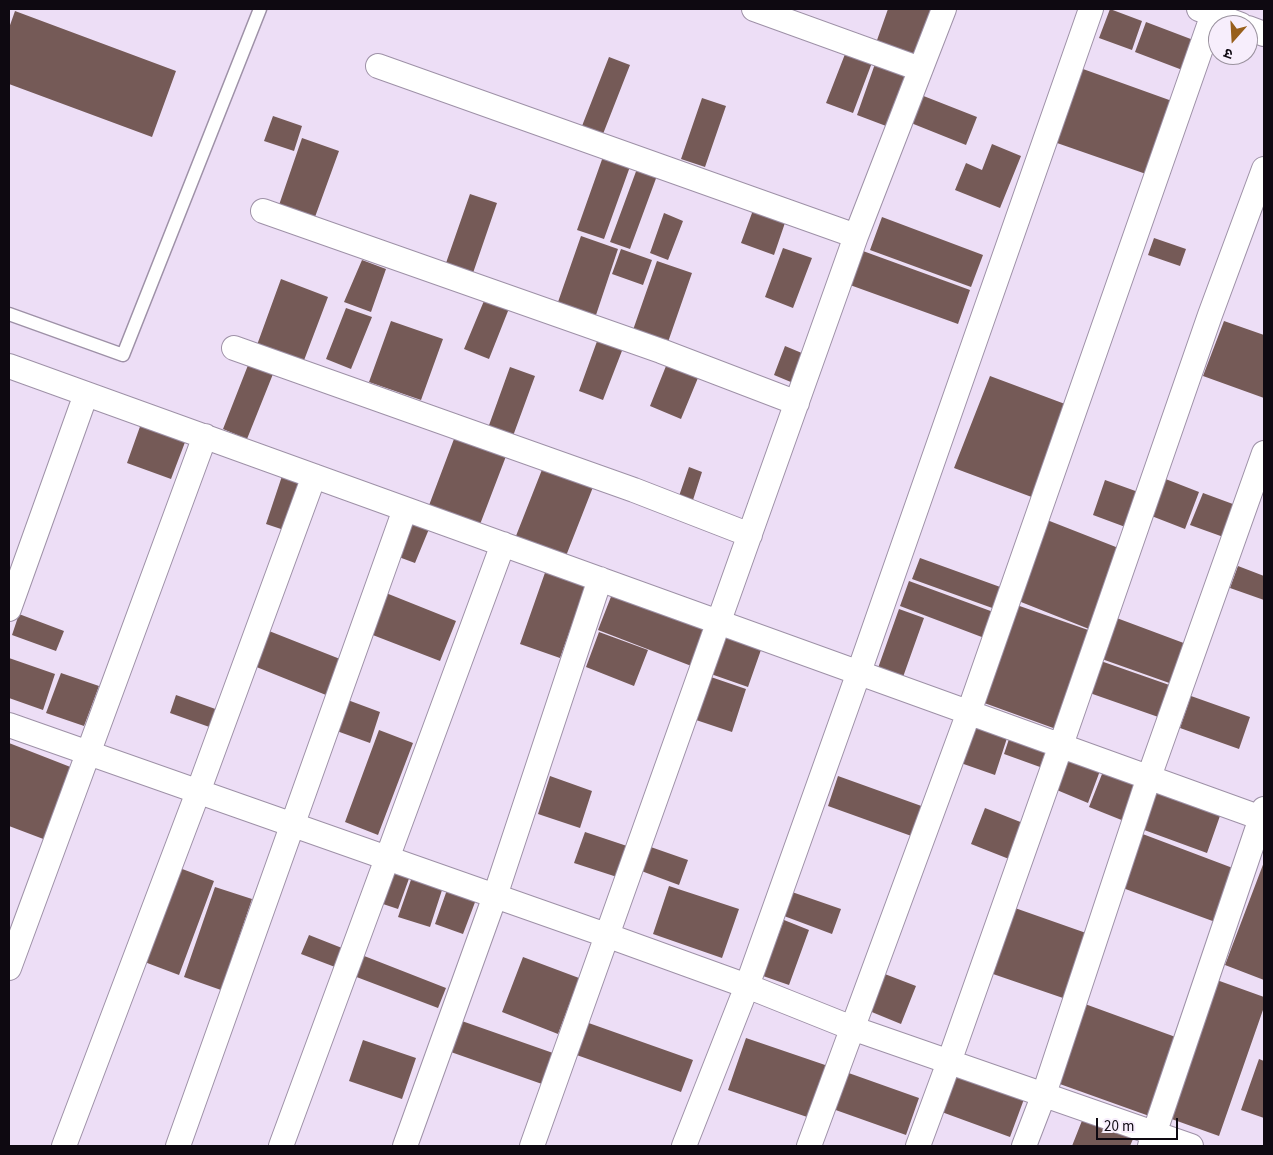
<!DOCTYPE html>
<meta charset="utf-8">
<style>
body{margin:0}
#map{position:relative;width:1273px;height:1155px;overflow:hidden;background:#eddef6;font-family:"Source Sans 3","Noto Sans Devanagari",sans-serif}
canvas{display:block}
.frame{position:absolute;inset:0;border:10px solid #0e0911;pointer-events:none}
.north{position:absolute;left:1208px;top:15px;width:50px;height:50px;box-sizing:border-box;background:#f7eefc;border:1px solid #9a929e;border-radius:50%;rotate:199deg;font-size:14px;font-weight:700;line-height:20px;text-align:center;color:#0e0911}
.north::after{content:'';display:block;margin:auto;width:18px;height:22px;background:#985f1b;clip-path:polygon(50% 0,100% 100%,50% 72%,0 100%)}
.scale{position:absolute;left:1096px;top:1118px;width:82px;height:22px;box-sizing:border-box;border:2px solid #0e0911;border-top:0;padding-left:6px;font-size:15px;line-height:18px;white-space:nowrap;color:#0e0911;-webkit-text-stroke:4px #f7eefc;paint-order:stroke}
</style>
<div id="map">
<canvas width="1273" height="1155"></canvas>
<div class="frame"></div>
<div class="north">उ</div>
<div class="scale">20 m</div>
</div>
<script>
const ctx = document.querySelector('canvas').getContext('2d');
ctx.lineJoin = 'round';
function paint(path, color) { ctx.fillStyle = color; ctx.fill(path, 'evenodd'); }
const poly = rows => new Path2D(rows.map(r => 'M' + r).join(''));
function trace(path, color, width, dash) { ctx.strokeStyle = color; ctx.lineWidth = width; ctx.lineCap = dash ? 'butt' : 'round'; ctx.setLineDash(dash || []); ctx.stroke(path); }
const building = poly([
 [888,9,938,9,920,59,876,43],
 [1110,9,1142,21,1132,50,1099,38],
 [15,11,176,71,152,137,9,84,9,28],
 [1146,22,1196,41,1185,71,1135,52],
 [847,49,873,60,853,113,826,103],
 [609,57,630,65,603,134,582,126],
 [876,61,913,74,894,129,857,115],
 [1083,69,1172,101,1146,174,1057,143],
 [921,95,977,117,966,145,911,123],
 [702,98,726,106,705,167,681,159],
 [273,116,302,126,294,151,264,141],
 [302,138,339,151,315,217,279,205],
 [992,144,1021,156,1000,208,955,190,966,163,982,170],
 [605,151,632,161,604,239,577,230],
 [638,166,658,173,630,249,610,242],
 [470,194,497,203,473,273,446,263],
 [756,202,788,214,774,255,741,243],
 [664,213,683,221,668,260,650,253],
 [882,217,983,255,971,287,870,250],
 [581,236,618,249,596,315,558,302],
 [1154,238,1186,249,1180,266,1148,255],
 [783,248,812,258,793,308,765,297],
 [621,249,652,260,643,285,612,274],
 [863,251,970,290,958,324,850,285],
 [362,260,386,269,371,312,344,302],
 [657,261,692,273,668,342,633,330],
 [281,279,328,297,303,363,257,345],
 [486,296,510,306,489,359,464,349],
 [346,308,372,317,351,369,326,359],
 [391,321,443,339,421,400,369,382],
 [1224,321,1264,335,1264,398,1203,376],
 [600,333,625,343,603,400,579,391],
 [785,346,809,356,798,385,774,375],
 [252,355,277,364,247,439,223,429],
 [668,361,700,373,681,419,650,406],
 [510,367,535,376,513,436,488,428],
 [990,376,1073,407,1037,499,954,468],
 [142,421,187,437,171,479,127,463],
 [457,431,508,451,479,527,428,508],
 [545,462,595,482,564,561,514,541],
 [689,467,702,472,693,500,679,496],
 [283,473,301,479,284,530,266,524],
 [1163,478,1199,492,1185,529,1149,515],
 [1105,480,1141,493,1128,528,1093,515],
 [1203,493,1241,507,1229,539,1190,525],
 [1047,520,1121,549,1089,629,1016,600],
 [409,522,429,529,415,563,396,556],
 [920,558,1003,588,995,609,912,579],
 [1238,566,1264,576,1264,600,1230,588],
 [547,567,587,582,560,658,520,644],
 [909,581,996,613,987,639,900,606],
 [614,589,710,626,694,667,598,630],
 [381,591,456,621,440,661,365,632],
 [1011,603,1091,631,1056,729,976,700],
 [899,609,924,618,903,677,878,668],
 [19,614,64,631,56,651,12,635],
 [1114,617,1189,645,1175,685,1099,658],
 [264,629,340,659,326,695,249,664],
 [599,632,648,650,634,686,586,667],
 [722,633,762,647,748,687,708,673],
 [9,658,55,674,43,710,9,698],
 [1095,659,1175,687,1164,719,1084,691],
 [61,673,99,686,84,726,46,713],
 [708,676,746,689,732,732,693,719],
 [176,695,221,711,215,729,170,713],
 [1191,696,1250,717,1239,749,1180,728],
 [345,699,380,712,370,743,334,730],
 [970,719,1009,732,995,775,955,761],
 [379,730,413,743,378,835,345,822],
 [1010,736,1046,750,1040,767,1004,754],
 [9,743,73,768,46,840,9,826],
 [1066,755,1101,768,1088,803,1052,788],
 [1104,769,1139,783,1124,821,1089,807],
 [550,776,592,791,580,828,538,814],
 [838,776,927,808,917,838,828,806],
 [1150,787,1221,813,1207,853,1136,827],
 [985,808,1023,823,1009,859,971,844],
 [585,832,627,846,617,877,574,863],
 [1140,833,1238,870,1218,923,1120,887],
 [645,845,688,860,679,885,636,869],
 [1264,862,1264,980,1225,965],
 [387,865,411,873,398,909,374,901],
 [177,867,214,881,179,975,142,961],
 [413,874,444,884,430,927,398,917],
 [669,886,739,909,722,958,653,934],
 [215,887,252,899,221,990,184,977],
 [448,887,477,897,463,934,435,924],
 [792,892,841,909,832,934,784,916],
 [1015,908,1086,933,1063,998,993,974],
 [784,920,809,930,789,985,763,976],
 [309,935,342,948,335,967,301,954],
 [354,952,446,988,438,1008,346,973],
 [523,957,579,978,558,1034,502,1012],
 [877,971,916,986,901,1024,862,1008],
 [1214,979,1264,997,1264,1007,1219,1136,1166,1117],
 [1085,1004,1181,1039,1152,1117,1057,1083],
 [459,1020,553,1053,542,1084,448,1051],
 [583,1021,693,1060,681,1092,571,1053],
 [746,1038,831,1067,813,1119,728,1090],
 [363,1040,416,1058,402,1099,349,1081],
 [1259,1059,1264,1061,1264,1118,1241,1110],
 [955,1065,1027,1091,1010,1137,939,1111],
 [843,1071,919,1098,906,1135,830,1108],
 [1085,1113,1136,1132,1130,1146,1072,1146]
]);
const service = poly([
 [9,314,123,355,260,9]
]);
const minor = poly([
 [754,9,920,69],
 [1199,9,1241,25],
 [1248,28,1264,34],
 [378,66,856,236],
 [263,211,661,351,797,403],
 [234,348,634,490,750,535],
 [9,366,1264,819],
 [9,609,86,394],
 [9,725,606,935,747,986,852,1028,1191,1146],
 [9,968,205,436],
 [64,1146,198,792,314,476],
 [178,1146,405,509],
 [281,1146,503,544],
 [405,1146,495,896,600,579],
 [532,1146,856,236,944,9],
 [684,1146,747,986,859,672,1091,9],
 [809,1146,969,712,1213,14],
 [918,1146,949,1062,1061,745,1210,315,1264,169],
 [1024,1146,1044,1094,1149,777,1264,453],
 [1150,1146,1264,809]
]);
paint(building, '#755a57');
trace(service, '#9e91a7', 15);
trace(minor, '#9e91a7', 26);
trace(service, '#fff', 12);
trace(minor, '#fff', 24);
</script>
